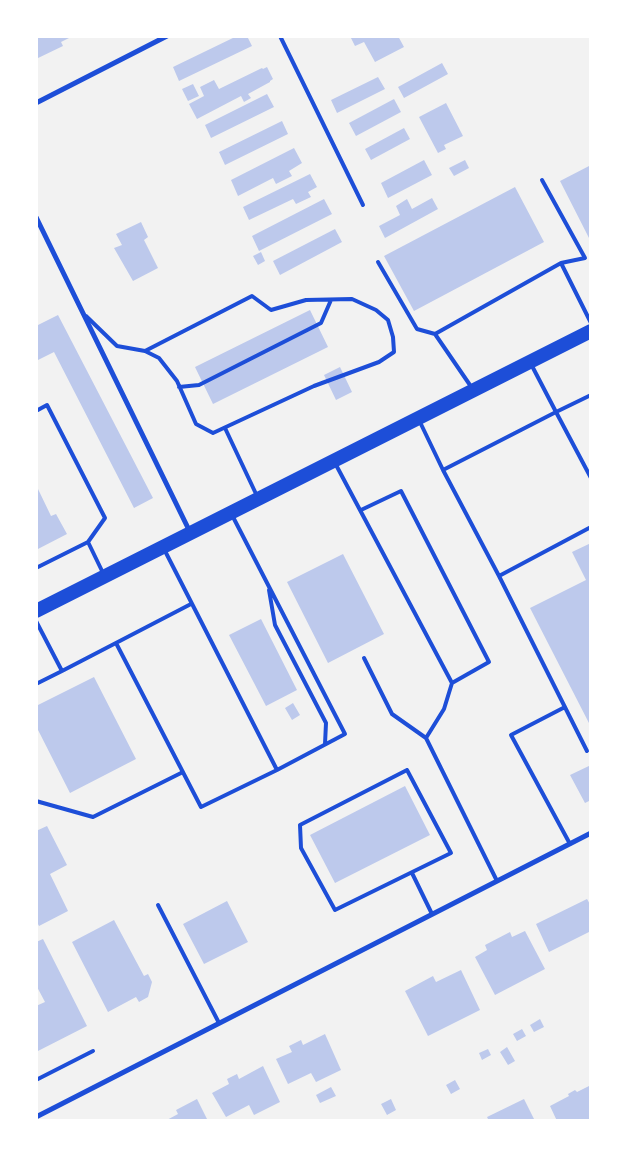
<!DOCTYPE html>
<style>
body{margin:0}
#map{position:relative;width:627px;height:1157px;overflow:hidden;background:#f2f2f2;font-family:"Golos Text",sans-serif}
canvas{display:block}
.frame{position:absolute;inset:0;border:38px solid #fff;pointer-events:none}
</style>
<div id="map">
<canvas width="627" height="1157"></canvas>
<div class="frame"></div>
</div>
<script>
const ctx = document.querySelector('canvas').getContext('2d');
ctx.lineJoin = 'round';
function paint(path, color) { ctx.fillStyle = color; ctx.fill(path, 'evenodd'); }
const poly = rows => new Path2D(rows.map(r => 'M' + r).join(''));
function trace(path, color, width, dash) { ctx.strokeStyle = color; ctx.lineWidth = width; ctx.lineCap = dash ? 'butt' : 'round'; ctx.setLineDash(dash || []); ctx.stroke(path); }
const building = poly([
 [36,36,73,36,61,42,63,46,36,59],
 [237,36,247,36,252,46,179,81,173,67],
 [350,36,398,36,404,47,375,62,364,42,355,46],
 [442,63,448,74,404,98,398,87],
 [267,67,273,79,270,81,270,82,248,94,251,98,244,102,241,96,197,119,189,104,204,96,200,87,214,80,219,89,262,68,263,69],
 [378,77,385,89,337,113,331,100],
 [193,84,199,96,188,101,182,89],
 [267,94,274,107,211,138,205,125],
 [394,99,401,112,356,136,349,123],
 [446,103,463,136,444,145,446,149,438,153,419,117],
 [282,121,288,134,225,165,219,152],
 [404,128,410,139,371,160,365,149],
 [294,148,302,163,289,171,292,176,276,184,273,178,238,196,231,180],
 [424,160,432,175,388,198,381,183],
 [465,160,469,168,454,176,449,168],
 [591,165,591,237,589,238,560,181],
 [310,174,317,187,308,192,311,197,296,204,293,199,249,220,243,207],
 [515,187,544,242,414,311,384,256],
 [432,198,438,209,385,238,379,226,400,215,396,206,407,199,412,209],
 [324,199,332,214,259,251,252,236],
 [141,222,148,237,144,240,158,268,133,281,114,248,122,245,116,234],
 [335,229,342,242,280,275,273,261],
 [261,252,265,261,258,265,253,256],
 [310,310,328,347,213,404,195,367],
 [58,315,153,498,134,508,54,352,36,361,36,326],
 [340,367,352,392,336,400,324,375],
 [38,489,51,516,56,514,67,534,36,550,36,490],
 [591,543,591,727,530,608,586,580,572,552],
 [343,554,384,634,328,663,287,582],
 [261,619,297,690,266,706,229,635],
 [94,677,136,759,70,793,36,726,36,706],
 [293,703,300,715,292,720,285,708],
 [591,765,591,800,585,803,570,775],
 [405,786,430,835,335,883,310,835],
 [47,826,67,865,50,874,68,911,39,926,36,920,36,831],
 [587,899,591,906,591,931,549,952,536,924],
 [227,901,248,942,204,964,183,924],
 [114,920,144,976,148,974,152,982,148,997,139,1002,136,997,108,1012,72,942],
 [525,931,545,969,495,995,475,957,487,950,485,945,510,932,512,937],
 [43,939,87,1026,36,1052,36,1006,45,1002,36,985,36,942],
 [461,970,480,1010,428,1036,405,991,433,976,436,982],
 [540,1019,544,1027,534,1032,530,1025],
 [522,1029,526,1036,517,1041,513,1034],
 [325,1034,341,1070,316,1082,311,1073,288,1084,276,1059,292,1052,289,1046,301,1040,303,1045],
 [507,1047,515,1061,508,1065,500,1052],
 [488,1049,491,1055,482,1060,479,1053],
 [263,1066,280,1102,254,1115,249,1105,226,1117,212,1093,229,1084,227,1079,237,1074,239,1079],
 [455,1080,460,1089,451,1094,446,1085],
 [591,1085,591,1121,557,1121,550,1106,569,1096,568,1094,575,1090,577,1092],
 [331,1087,336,1096,320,1103,316,1095],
 [197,1099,208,1121,165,1121,178,1114,176,1110],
 [391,1099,396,1110,387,1115,381,1104],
 [524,1099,535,1121,489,1121,487,1117]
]);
const service = poly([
 [280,36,363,205],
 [542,180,585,258,561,263],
 [378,262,417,329,435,334],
 [86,316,117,346,145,351,159,358,177,381,196,424,213,433,314,386,379,362,394,352,393,337,388,320,376,310,352,299,306,300,271,310,252,296,145,351],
 [531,364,556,412,591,395],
 [179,387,199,385,321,323,331,300],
 [472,388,435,334,561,263,591,323],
 [36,411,47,405,105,518,88,542,104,575],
 [419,420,443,470,556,412,591,478],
 [225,428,257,496],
 [335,463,452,683,444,709,426,738,497,881],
 [443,470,499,576,591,527],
 [361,510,401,491,489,662,452,683],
 [164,549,277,770,345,734,232,515],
 [36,568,88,542],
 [499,576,587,751],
 [269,590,275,625,326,723,325,744],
 [36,621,62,671,191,604],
 [116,643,201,807,277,770],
 [364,658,392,714,426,738],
 [36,684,62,671],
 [565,707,511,735,570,844],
 [407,770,451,853,335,910,301,848,300,825,407,770],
 [36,801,93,817,183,772],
 [412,873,432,914],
 [158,905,219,1023],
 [36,1080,93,1051]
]);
const minor = poly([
 [36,103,167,36],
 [36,217,190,532],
 [36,1117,591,833]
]);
const trunk = poly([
 [36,611,591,331]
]);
paint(building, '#bdc9ec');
trace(service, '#1d4ed8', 4);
trace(minor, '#1d4ed8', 5);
trace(trunk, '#1d4ed8', 14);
</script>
